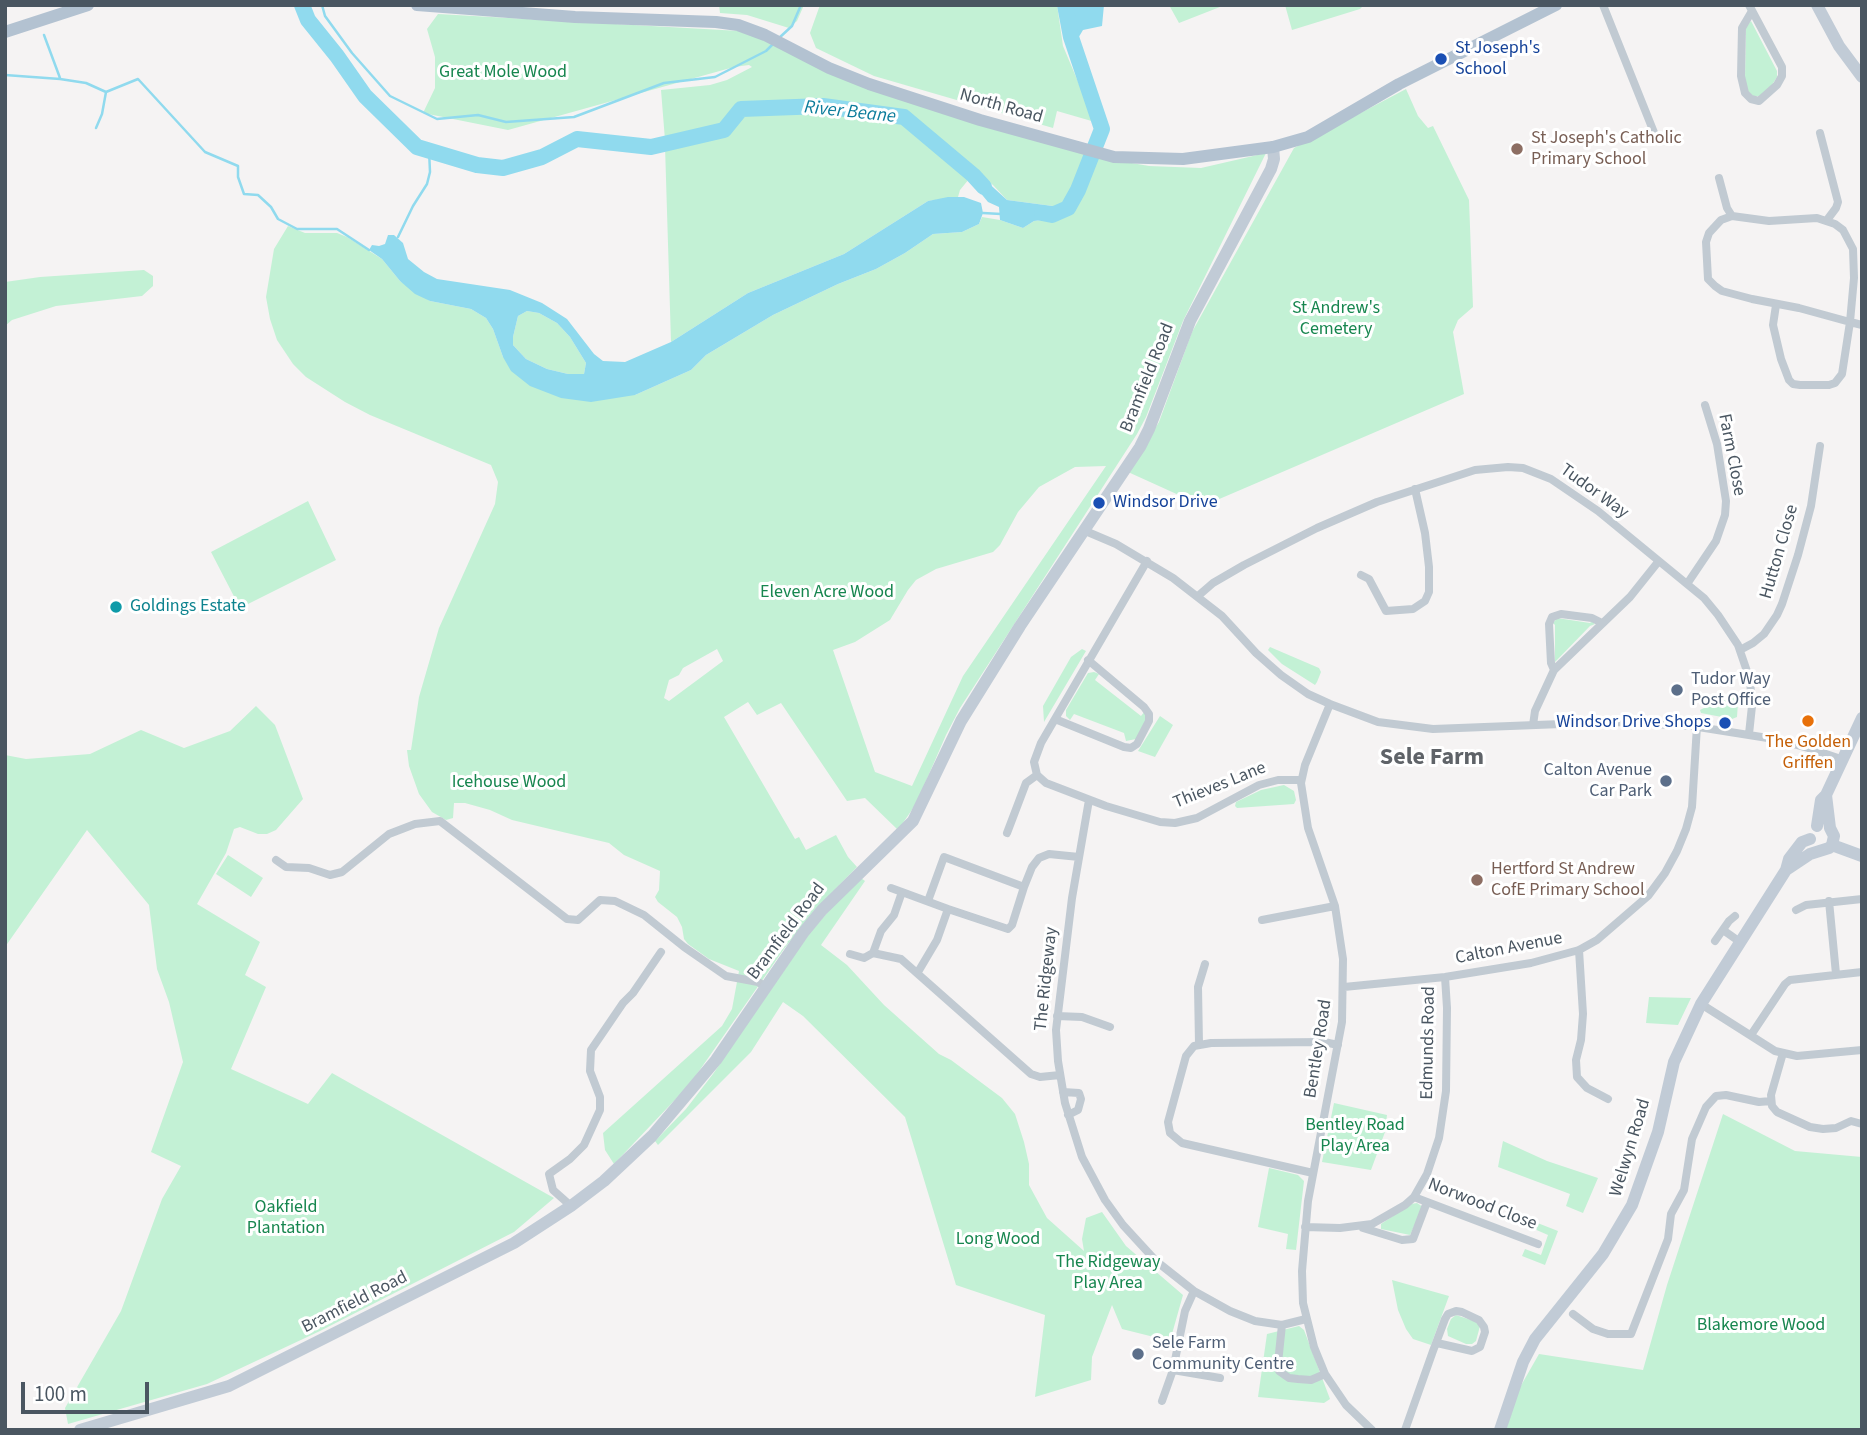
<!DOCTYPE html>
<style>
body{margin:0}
#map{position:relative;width:1867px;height:1435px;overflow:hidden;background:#f5f3f3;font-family:"Source Sans 3",sans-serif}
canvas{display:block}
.frame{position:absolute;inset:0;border:7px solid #4a5661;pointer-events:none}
.scale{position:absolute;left:21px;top:1382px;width:128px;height:32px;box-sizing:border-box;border:4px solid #4a5661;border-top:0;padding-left:9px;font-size:21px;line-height:24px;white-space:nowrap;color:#4a5661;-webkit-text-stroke:5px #fff;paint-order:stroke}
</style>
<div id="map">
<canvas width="1867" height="1435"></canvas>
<div class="frame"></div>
<div class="scale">100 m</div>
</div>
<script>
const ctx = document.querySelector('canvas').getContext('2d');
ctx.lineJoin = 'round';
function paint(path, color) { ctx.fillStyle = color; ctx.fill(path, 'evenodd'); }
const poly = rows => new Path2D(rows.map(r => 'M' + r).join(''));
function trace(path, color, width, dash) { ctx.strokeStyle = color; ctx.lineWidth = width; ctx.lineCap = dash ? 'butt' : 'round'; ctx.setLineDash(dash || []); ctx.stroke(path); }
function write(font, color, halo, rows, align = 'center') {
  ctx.font = font + ' "Source Sans 3",sans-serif'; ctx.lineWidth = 6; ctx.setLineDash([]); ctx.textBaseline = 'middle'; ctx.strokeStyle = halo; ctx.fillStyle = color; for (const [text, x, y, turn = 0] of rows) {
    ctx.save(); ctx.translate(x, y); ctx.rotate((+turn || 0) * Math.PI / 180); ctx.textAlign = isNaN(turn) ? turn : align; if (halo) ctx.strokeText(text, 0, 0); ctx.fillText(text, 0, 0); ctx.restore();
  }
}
const green = poly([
 [719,5,804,5,797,21,789,28,747,15,720,13],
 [820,5,1057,5,1063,46,1095,122,1057,111,1053,128,874,76,816,48,810,33],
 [1169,5,1225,5,1179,23],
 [1285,5,1364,5,1360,9,1292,30],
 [438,14,740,31,759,35,827,71,1103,158,1149,166,1201,168,1266,153,1183,321,1146,417,1137,434,960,708,946,735,916,804,898,830,865,798,847,801,781,703,757,715,748,702,724,717,795,839,799,837,806,850,836,835,848,857,857,867,814,911,784,949,690,1084,614,1164,605,1150,603,1133,722,1026,732,1009,739,971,709,959,688,944,684,939,682,927,677,917,658,902,655,897,659,890,660,871,624,855,609,843,512,820,490,810,465,803,454,803,453,818,446,820,432,812,419,794,409,766,407,750,411,750,419,697,439,628,495,504,498,482,491,465,370,415,345,402,306,377,293,364,277,340,270,319,266,297,274,249,288,226,305,233,337,233,347,237,382,259,400,281,430,301,471,309,486,318,493,329,503,357,635,395,691,370,706,355,773,315,838,284,876,269,905,253,933,234,962,232,979,224,982,217,1000,220,1023,228,1034,221,1058,218,1073,209,1085,180,1080,184,1076,182,1060,207,1007,200,993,185,911,119,883,109,837,104,817,102,742,105,722,127,665,140,661,90,710,85,727,80,752,67,749,65,734,67,508,130,423,113,435,88,435,57,427,29],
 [1106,466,963,676,912,786,875,772,833,650,855,642,890,620,908,590,916,580,936,569,993,552,1000,545,1018,512,1039,487,1075,467],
 [717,649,723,661,669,701,664,698,669,680,679,675,683,668],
 [1751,21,1777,71,1777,77,1772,85,1761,96,1753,96,1747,90,1745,78,1746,27],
 [1406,89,1418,116,1428,128,1433,126,1469,200,1473,307,1458,320,1453,332,1464,394,1203,506,1128,472,1159,422,1192,332,1294,148],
 [808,110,888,118,903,122,969,179,960,190,958,197,928,201,844,254,748,293,671,342,665,146,720,137,743,115],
 [144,270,153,276,153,286,142,296,56,306,12,320,5,326,5,282,40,277],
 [527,311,539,313,557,323,570,337,586,363,584,374,568,374,547,369,526,359,513,345,513,337,518,316],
 [308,501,336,560,240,608,211,552],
 [1557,618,1590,623,1592,621,1595,624,1590,626,1555,662,1555,625,1553,623],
 [1270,647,1319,668,1321,672,1317,682,1315,685,1282,664,1268,650],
 [1082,649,1086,651,1044,722,1043,706,1071,657],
 [1094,672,1099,674,1095,680,1141,716,1145,711,1148,718,1136,739,1126,741,1124,733,1074,714,1070,720,1066,716,1066,710,1088,673],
 [1733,697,1738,702,1737,717,1732,719,1701,713,1700,710,1704,708],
 [256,706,275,725,303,799,276,830,267,834,258,834,240,827,234,829,226,853,197,904,260,942,245,975,266,987,231,1069,308,1104,332,1073,554,1198,514,1232,320,1331,207,1384,68,1424,65,1408,121,1311,162,1199,181,1166,151,1152,183,1062,169,1002,157,969,149,905,87,830,5,947,5,755,26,759,90,754,141,730,184,748,230,731],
 [1160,716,1173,725,1155,757,1138,751],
 [1284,785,1294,791,1296,800,1294,804,1237,808,1235,806,1236,802,1261,790],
 [228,855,263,878,251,897,216,874],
 [861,878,865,881,821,945,847,965,884,1005,939,1054,951,1060,1002,1098,1015,1114,1024,1142,1029,1164,1029,1185,1047,1218,1084,1251,1082,1239,1086,1218,1102,1212,1126,1246,1183,1295,1170,1341,1122,1329,1112,1305,1092,1357,1091,1380,1035,1397,1045,1315,956,1285,905,1117,803,1016,783,1002,751,1052,658,1145,655,1141,686,1109,713,1074,809,934,833,906],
 [1649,997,1691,998,1678,1025,1646,1023],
 [1334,1103,1387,1115,1385,1132,1371,1170,1322,1162],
 [1723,1114,1795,1151,1862,1157,1862,1430,1506,1430,1519,1389,1539,1354,1643,1370,1667,1285],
 [1503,1141,1547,1161,1598,1178,1583,1213,1566,1206,1570,1194,1498,1167],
 [1269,1168,1298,1175,1304,1181,1296,1250,1286,1249,1288,1234,1258,1227],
 [1417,1203,1423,1207,1410,1235,1381,1229,1381,1224,1411,1204],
 [1535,1222,1558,1231,1545,1265,1522,1256,1525,1249,1541,1255,1548,1235,1532,1228],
 [1392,1280,1449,1296,1431,1345,1413,1339,1406,1329,1398,1310],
 [1456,1315,1477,1322,1480,1326,1476,1341,1472,1344,1466,1344,1448,1336,1447,1329,1451,1319],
 [1299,1326,1304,1330,1330,1399,1324,1403,1258,1397,1267,1334]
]);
const water = poly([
 [1062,5,1104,5,1102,26,1083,30,1077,40,1067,40],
 [972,168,1007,200,1060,207,1064,214,1058,218,1034,221,1023,228,1000,220,999,207,988,202,969,179],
 [948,197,964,197,981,203,983,213,979,224,962,232,933,234,905,253,876,269,838,284,773,315,706,355,691,370,635,395,591,402,561,398,530,386,511,371,503,357,493,329,486,318,471,309,430,301,415,294,400,281,382,259,369,250,372,245,379,246,385,244,388,235,394,235,403,243,408,259,424,272,437,279,510,290,542,303,567,319,594,354,603,361,625,362,671,342,748,293,844,254,928,201],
 [527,311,539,313,557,323,570,337,586,363,584,374,568,374,547,369,526,359,513,345,513,337,518,316]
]);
const stream = poly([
 [322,5,325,16,352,53,390,96,437,119,478,115,506,122,574,117,664,83,715,77,766,51,772,45],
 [44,35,60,78],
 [779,38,792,26,801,5],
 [5,75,60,79,86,83,106,92,138,79,205,152,238,166,238,177,244,194,258,195,271,207,278,219,297,229,337,229,369,250],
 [96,128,102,114,106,92],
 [983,213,1001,214],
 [398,237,413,206,427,184,430,172,429,150]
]);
const river = poly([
 [302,5,308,20,337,56,365,96,417,147,477,165,503,168,542,157,577,139,651,147,724,130,741,109,823,106,904,117,973,175,984,187],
 [1042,213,1052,215,1068,208,1078,190,1102,129,1071,37,1065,5]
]);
const street = poly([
 [1603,5,1657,140],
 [1749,5,1782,67,1782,76,1777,85,1759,101,1751,99,1745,93,1741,76,1742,28,1752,11],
 [1820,133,1838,202,1836,208,1827,220],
 [1719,178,1727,208,1732,216],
 [1776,305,1773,325,1781,359,1789,380,1793,384,1800,385,1829,385,1835,383,1842,374,1850,322,1854,278,1853,249,1843,230,1835,224,1817,218,1769,221,1732,216,1721,220,1709,233,1706,242,1708,279,1715,286,1722,291,1752,299,1799,308,1850,322,1862,325],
 [1083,530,1116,544,1173,578,1222,616,1256,653,1281,675,1308,694,1330,704,1378,722,1433,729,1613,722,1692,726,1774,739,1808,748,1841,759],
 [1361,575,1369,579,1386,611,1413,609,1425,601,1429,592,1429,567,1425,533,1415,489],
 [1687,584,1716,541,1725,515,1726,501,1717,444,1705,405],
 [1198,596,1213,583,1244,565,1317,528,1377,502,1475,470,1508,467,1523,468,1551,479,1598,511,1704,598,1718,615,1738,645,1750,680,1752,706,1749,734],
 [1740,650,1753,643,1764,634,1777,615,1782,604,1798,555,1811,506,1820,446],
 [1554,670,1551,663,1549,624,1552,617,1561,614,1592,618,1602,623],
 [1330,704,1305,765,1301,783,1308,828,1335,906,1343,959,1342,1022,1308,1201,1302,1271,1303,1303,1314,1347,1325,1374,1346,1405,1372,1430],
 [1055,719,1124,747,1131,748,1137,744,1149,721,1149,714,1144,707,1088,660],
 [1533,725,1535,711,1554,670,1630,597,1658,562],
 [1037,775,1046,783,1106,806,1160,822,1175,823,1197,818,1259,785,1278,780,1301,780],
 [1037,775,1034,762,1041,743,1147,561],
 [1089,800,1072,898,1056,1030,1058,1061,1065,1103,1082,1157,1105,1200,1123,1225,1156,1261,1194,1291,1230,1311,1255,1321,1282,1325,1306,1319],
 [1007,833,1026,783,1037,775],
 [276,860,286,867,309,868,330,875,342,872,389,834,415,824,440,821,567,919,578,920,600,900,615,901,644,915,684,947,726,976,758,982,766,987],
 [891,888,902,892],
 [928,901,944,857,1024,887,1032,867,1039,858,1049,854,1079,857],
 [1829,901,1836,974],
 [948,909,1008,929,1012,925,1024,887],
 [1796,910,1806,905,1862,899],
 [1262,920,1335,906],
 [1723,930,1740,942],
 [1715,941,1729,921,1735,916],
 [1579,950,1583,1014,1581,1040,1576,1060,1577,1077,1587,1088,1608,1099],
 [873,953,901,959,1031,1074,1040,1077,1060,1075],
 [850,954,864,958,873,953,881,931,894,915,902,892,948,909,937,940,918,972],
 [1344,987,1445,977,1531,963,1579,950,1597,940,1648,896,1665,873,1677,851,1686,829,1692,807,1697,726],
 [1701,1004,1775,1051,1797,1056,1862,1050],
 [1057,1016,1082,1017,1110,1027],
 [1751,1035,1785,984,1790,980,1862,972],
 [1199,1044,1198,987,1205,964],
 [1783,1053,1771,1095,1772,1106,1777,1112,1810,1127,1823,1129,1836,1128,1851,1121,1862,1124],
 [1063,1092,1079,1093,1081,1099,1078,1110,1068,1115],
 [1313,1173,1182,1143,1170,1133,1168,1122,1186,1056,1194,1046,1211,1043,1324,1042,1338,1045],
 [1414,1197,1538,1244],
 [571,1206,553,1190,549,1174,570,1159,584,1145,600,1110,600,1097,590,1071,591,1050,623,1003,633,993,661,952],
 [1305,1227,1340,1228,1372,1224,1405,1205,1414,1197,1427,1174,1439,1138,1446,1091,1447,1008,1445,977],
 [1363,1228,1402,1240,1413,1239,1427,1202],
 [1573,1314,1593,1329,1608,1334,1631,1334,1668,1239,1671,1214,1684,1190,1692,1139,1706,1107,1716,1096,1726,1095,1759,1102,1771,1101],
 [1282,1325,1278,1363,1279,1371,1289,1378,1298,1379,1311,1380,1325,1374],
 [1173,1370,1220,1378],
 [1162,1401,1173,1370,1185,1311,1194,1291],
 [1405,1430,1433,1351,1445,1319,1448,1314,1456,1311,1462,1312,1479,1320,1484,1327,1485,1332,1480,1347,1472,1351,1437,1343]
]);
const secondary = poly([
 [1817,5,1839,46,1862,77],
 [1826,795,1830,828,1834,836,1832,845],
 [1817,826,1821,800,1826,795,1862,718],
 [1832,845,1862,856],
 [1786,870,1810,854,1829,848,1832,845],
 [80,1430,229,1386,514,1243,571,1206,604,1181,652,1136,716,1060,803,933,822,910,913,821,961,721,1020,626,1140,447,1149,429,1190,321,1271,169,1274,159,1273,147],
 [1500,1430,1523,1362,1535,1339,1603,1254,1632,1205,1658,1132,1674,1062,1701,1004,1786,870,1789,859,1802,842,1810,839]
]);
const primary = poly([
 [417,5,575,17,716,22,738,25,765,35,829,68,869,84,980,120,1114,157,1183,159,1273,147,1308,137,1399,84,1556,5],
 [5,32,88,5]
]);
const markers = [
 [1441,59,7,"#1a4fb4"],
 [1517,149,7,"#8d6e63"],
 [1099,503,7,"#1a4fb4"],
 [116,607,7,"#0f9aa8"],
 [1677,690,7,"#5c6f8a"],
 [1808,721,7,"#e8710a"],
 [1725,723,7,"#1a4fb4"],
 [1666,781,7,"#5c6f8a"],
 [1477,880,7,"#8d6e63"],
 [1138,1354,7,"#5c6f8a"]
];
const transitNames = [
 ["St Joseph's",1455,49],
 ["School",1455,70],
 ["Windsor Drive",1113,503],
 ["Windsor Drive Shops",1711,723,"right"]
];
const parkNames = [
 ["Great Mole Wood",503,73],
 ["St Andrew's",1336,309],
 ["Cemetery",1336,330],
 ["Eleven Acre Wood",827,593],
 ["Icehouse Wood",509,783],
 ["Bentley Road",1355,1126],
 ["Play Area",1355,1147],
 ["Oakfield",286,1208],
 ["Plantation",286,1229],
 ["Long Wood",998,1240],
 ["The Ridgeway",1108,1263],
 ["Play Area",1108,1284],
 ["Blakemore Wood",1761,1326]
];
const streetNames = [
 ["North Road",1001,107,16],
 ["Bramfield Road",1148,378,-68],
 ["Farm Close",1731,455,79],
 ["Tudor Way",1594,492,36],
 ["Hutton Close",1780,552,-74],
 ["Thieves Lane",1220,786,-22],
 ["Bramfield Road",787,932,-53],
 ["Calton Avenue",1509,949,-11],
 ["The Ridgeway",1047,979,-84],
 ["Edmunds Road",1429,1043,-89],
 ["Bentley Road",1319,1049,-81],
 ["Welwyn Road",1631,1148,-73],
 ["Norwood Close",1482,1205,21],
 ["Bramfield Road",355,1303,-27]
];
const educationNames = [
 ["St Joseph's Catholic",1531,139],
 ["Primary School",1531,160],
 ["Hertford St Andrew",1491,870],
 ["CofE Primary School",1491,891]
];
const cultureNames = [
 ["Goldings Estate",130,607]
];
const serviceNames = [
 ["Tudor Way",1691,680],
 ["Post Office",1691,701],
 ["Calton Avenue",1652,771,"right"],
 ["Car Park",1652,792,"right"],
 ["Sele Farm",1152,1344],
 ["Community Centre",1152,1365]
];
const foodNames = [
 ["The Golden",1808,743],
 ["Griffen",1808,764]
];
const waterNames = [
 ["River Beane",850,113,6]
];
const districtNames = [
 ["Sele Farm",1432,759]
];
paint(green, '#c3f1d5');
paint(water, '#90daee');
trace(stream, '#90daee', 2.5);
trace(river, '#90daee', 16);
trace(street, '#c1cad2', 8);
trace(secondary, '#c1cbd6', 12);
trace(primary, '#b3c2d1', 12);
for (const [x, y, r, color] of markers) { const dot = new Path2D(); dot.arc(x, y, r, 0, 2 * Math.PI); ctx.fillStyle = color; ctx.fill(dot); trace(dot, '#fff', 2.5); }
write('18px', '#164399', '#fff', transitNames, 'left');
write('18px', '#17864f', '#fff', parkNames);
write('18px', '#4a5661', '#fff', streetNames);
write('18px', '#785e54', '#fff', educationNames, 'left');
write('18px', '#0d838f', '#fff', cultureNames, 'left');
write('18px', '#4e5e75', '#fff', serviceNames, 'left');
write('18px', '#c56008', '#fff', foodNames);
write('italic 19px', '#0c7c9b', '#fff', waterNames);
write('bold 24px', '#5f6368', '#fff', districtNames);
</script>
